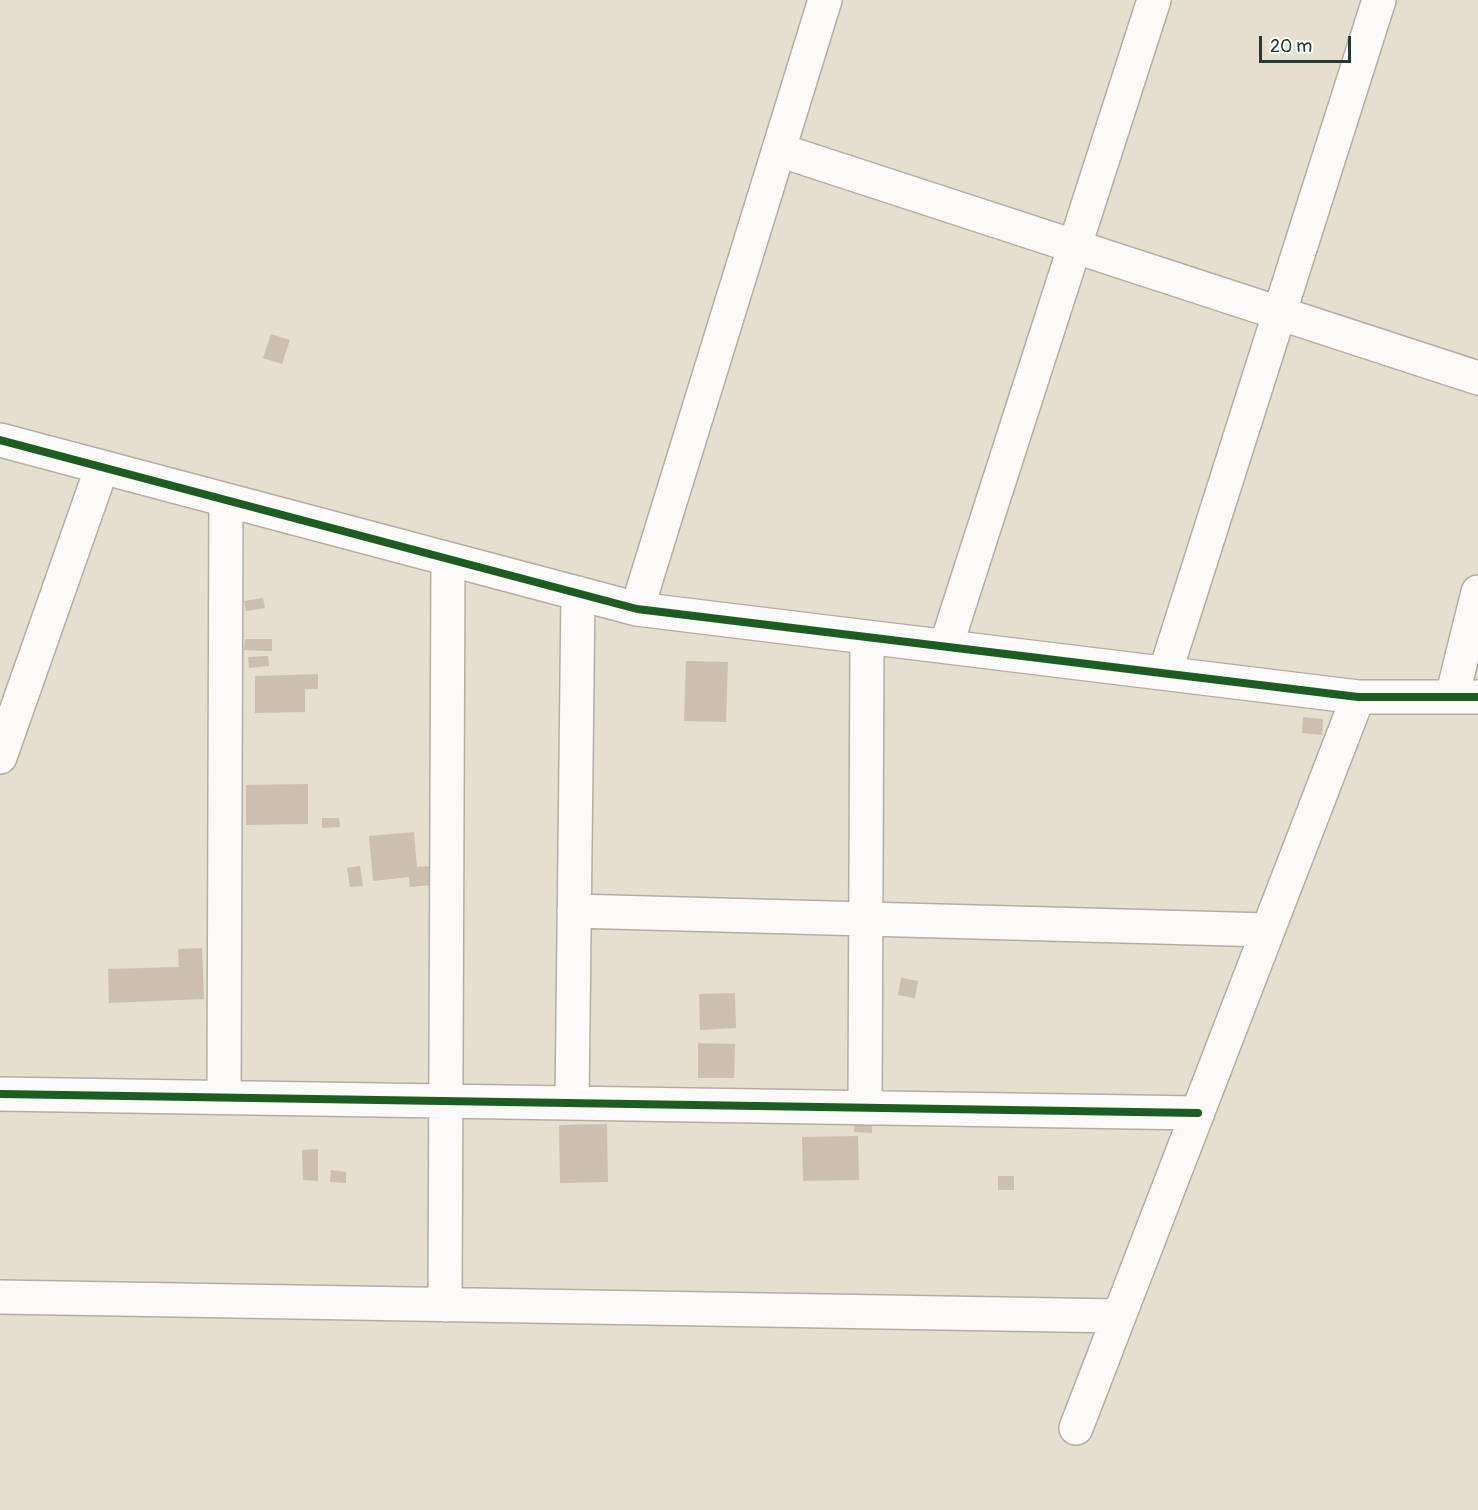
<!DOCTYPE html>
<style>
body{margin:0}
#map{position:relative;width:1478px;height:1510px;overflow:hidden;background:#e6dece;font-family:Pangolin,sans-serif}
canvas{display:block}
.scale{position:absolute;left:1259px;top:36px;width:92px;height:27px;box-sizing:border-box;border:3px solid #1f3d34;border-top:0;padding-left:8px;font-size:18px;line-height:21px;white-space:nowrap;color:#1f3d34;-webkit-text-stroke:4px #fff;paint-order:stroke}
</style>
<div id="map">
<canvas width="1478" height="1510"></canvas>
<div class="scale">20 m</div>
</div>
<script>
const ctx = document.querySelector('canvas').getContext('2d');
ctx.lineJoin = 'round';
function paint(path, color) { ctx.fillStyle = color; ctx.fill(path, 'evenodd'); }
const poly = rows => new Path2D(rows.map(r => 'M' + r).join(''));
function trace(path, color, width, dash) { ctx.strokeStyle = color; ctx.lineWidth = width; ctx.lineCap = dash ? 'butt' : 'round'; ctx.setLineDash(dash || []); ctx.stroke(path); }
const building = poly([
 [271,334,290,340,282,364,263,358],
 [263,598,265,608,246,611,244,601],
 [245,639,272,639,272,651,244,650],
 [268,656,269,666,249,668,248,657],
 [686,661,728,662,726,722,684,721],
 [318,674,318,689,305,689,305,712,255,713,255,676],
 [1303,717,1323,719,1322,735,1302,733],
 [308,784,308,824,246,825,246,785],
 [322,818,339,818,340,827,322,828],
 [414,832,417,867,431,866,432,885,410,887,409,877,373,881,369,836],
 [360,866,363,886,350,887,347,868],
 [202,948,204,999,109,1003,108,969,179,967,178,949],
 [901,978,918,981,915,998,898,995],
 [735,993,736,1028,700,1030,699,994],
 [698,1043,735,1044,734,1078,698,1078],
 [855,1112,872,1113,872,1133,854,1132],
 [607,1124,608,1182,560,1183,559,1125],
 [858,1136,859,1180,803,1181,802,1137],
 [318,1149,318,1181,303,1180,302,1150],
 [331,1170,346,1172,346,1183,330,1182],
 [998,1176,1014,1176,1014,1190,998,1190]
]);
const minor = poly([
 [779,150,1478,378],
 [0,440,637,609,1358,697,1478,697],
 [637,609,825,0],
 [946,646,1154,0],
 [1165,673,1379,0],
 [1452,697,1478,592],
 [0,757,102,467],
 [574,911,1268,930],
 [0,1094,1198,1113],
 [224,1097,226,500],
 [572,1103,578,593],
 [865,1108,867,637],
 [0,1297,1119,1316],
 [445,1305,448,559],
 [1076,1428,1358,697]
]);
const cycleway = poly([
 [0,440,637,609,1358,697,1478,697],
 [0,1094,1198,1113]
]);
paint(building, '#ccbfaf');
trace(minor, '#b1afa4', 36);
trace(minor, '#fbfaf8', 33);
trace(cycleway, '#1b5e20', 8);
</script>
